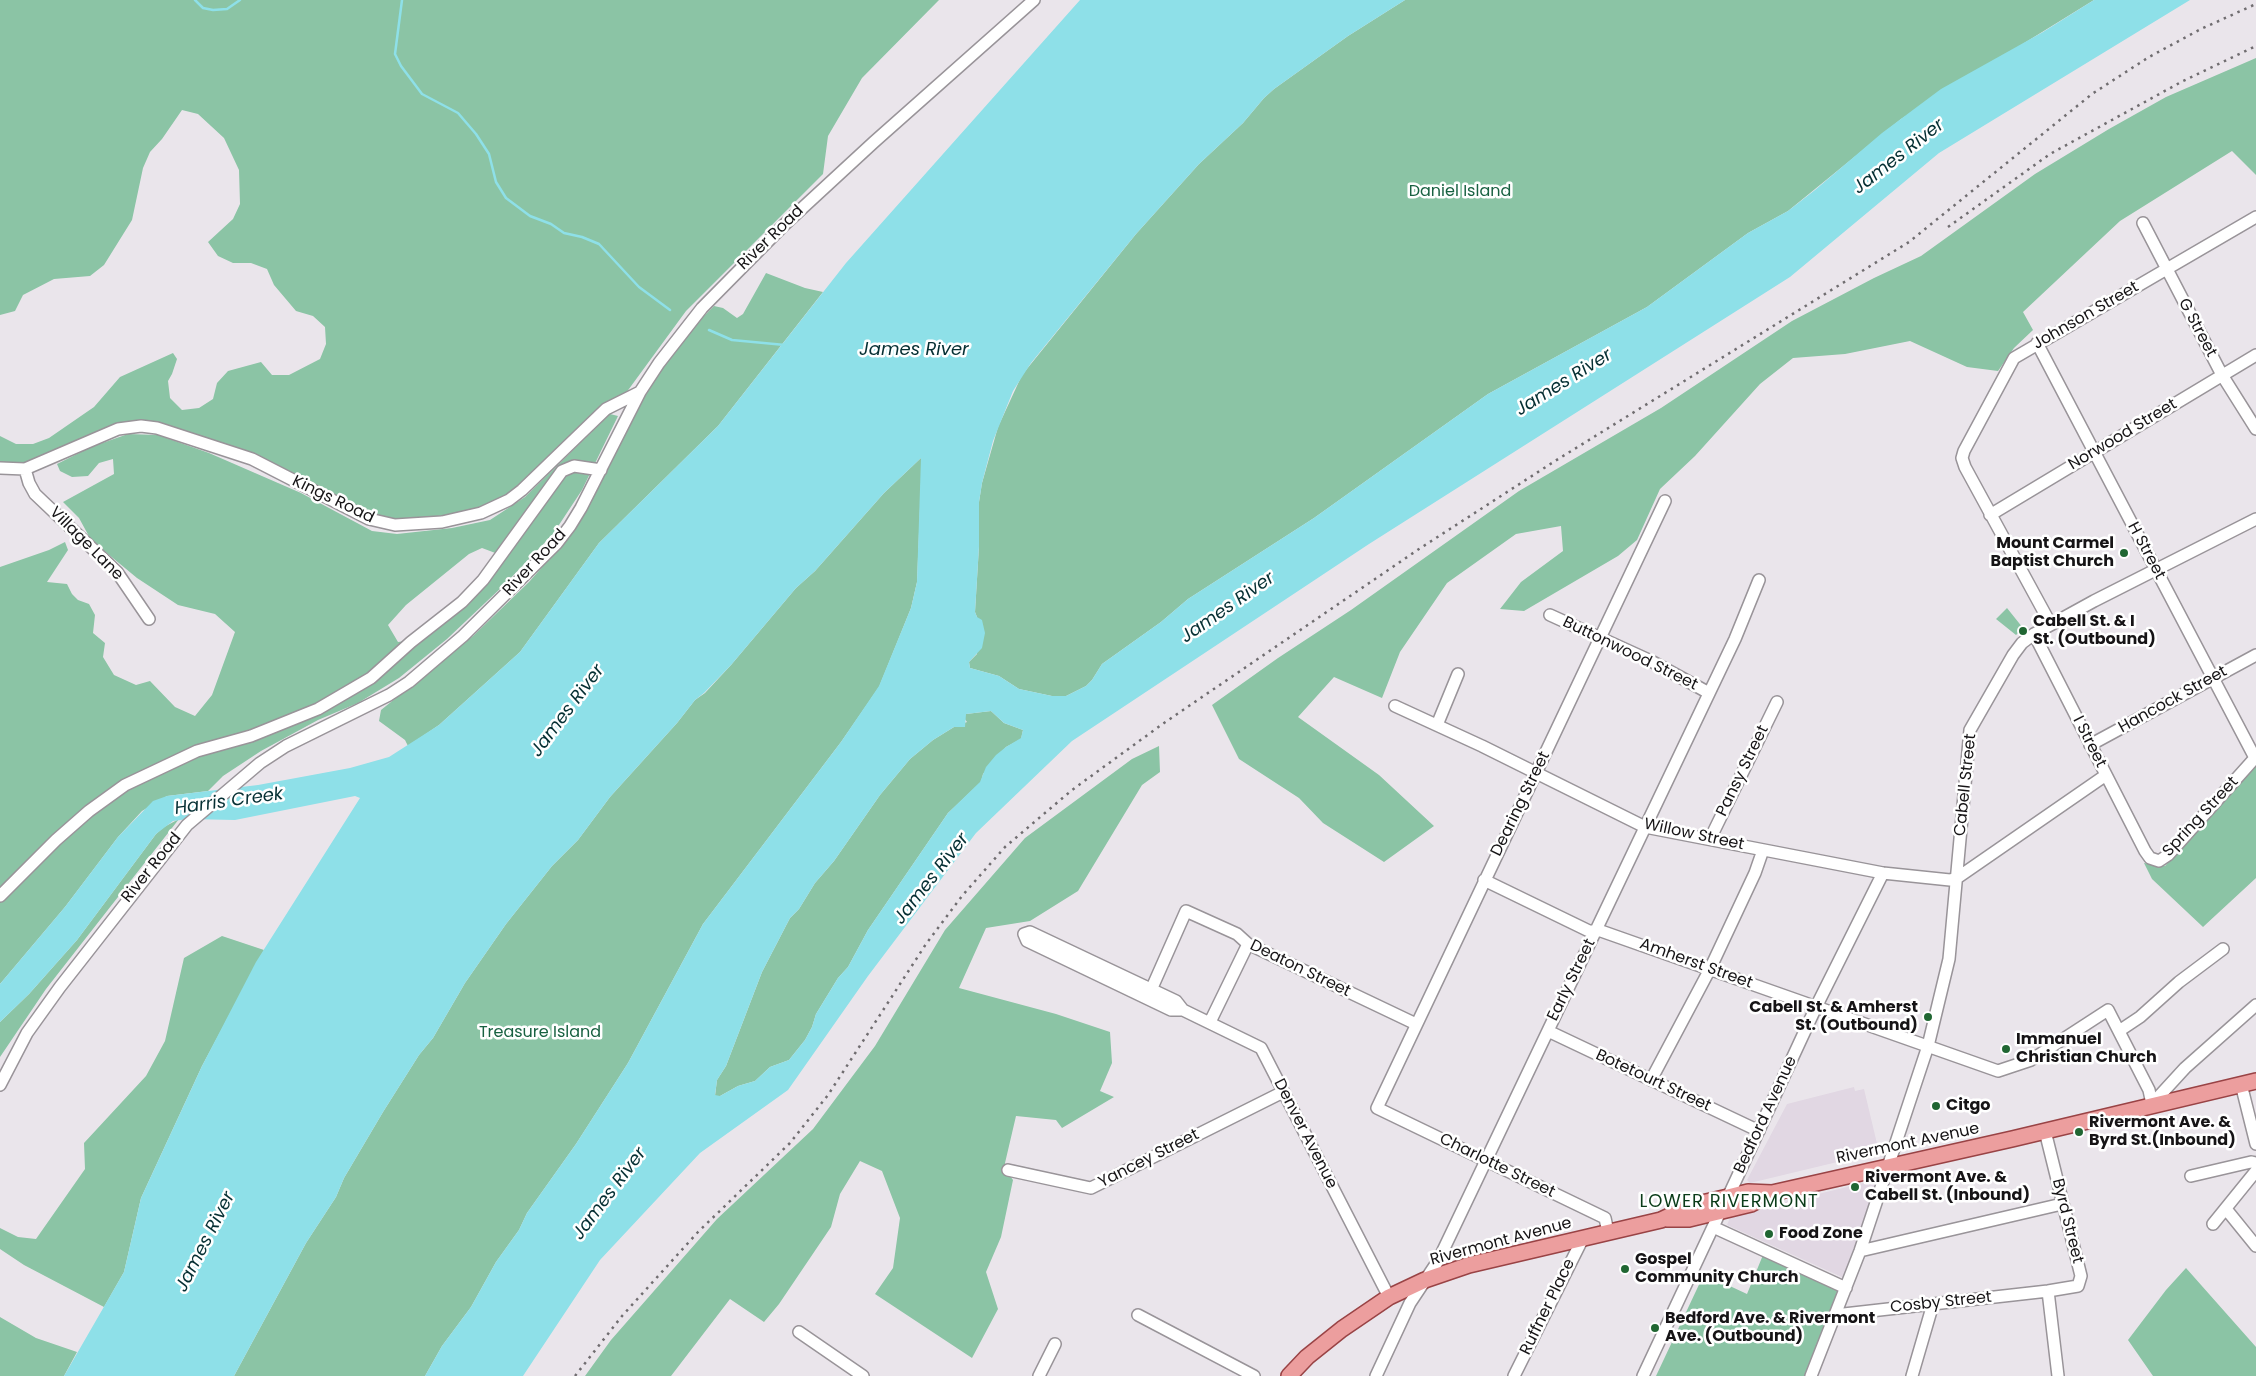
<!DOCTYPE html>
<style>
body{margin:0}
canvas{display:block;background:#eae5eb}
</style>
<canvas width="2256" height="1376"></canvas>
<script>
const ctx = document.querySelector('canvas').getContext('2d');
ctx.lineJoin = 'round';
function paint(path, color) { ctx.fillStyle = color; ctx.fill(path, 'evenodd'); }
const poly = rows => new Path2D(rows.map(r => 'M' + r).join(''));
function trace(path, color, width, dash) { ctx.strokeStyle = color; ctx.lineWidth = width; ctx.lineCap = dash ? 'butt' : 'round'; ctx.setLineDash(dash || []); ctx.stroke(path); }
function write(font, color, halo, rows, align = 'center') {
  ctx.font = font + ' Poppins,sans-serif'; ctx.lineWidth = 5; ctx.setLineDash([]); ctx.textBaseline = 'middle'; ctx.strokeStyle = halo; ctx.fillStyle = color; for (const [text, x, y, turn = 0] of rows) {
    ctx.save(); ctx.translate(x, y); ctx.rotate((+turn || 0) * Math.PI / 180); ctx.textAlign = isNaN(turn) ? turn : align; if (halo) ctx.strokeText(text, 0, 0); ctx.fillText(text, 0, 0); ctx.restore();
  }
}
const built = poly([
 [1854,1087,1855,1091,1864,1089,1879,1152,1750,1183,1747,1180,1787,1104],
 [1876,1180,1876,1186,1844,1278,1727,1225,1731,1215]
]);
const green = poly([
 [0,0,939,0,862,78,828,136,823,174,686,311,626,393,520,487,492,504,459,515,395,521,370,515,254,455,166,426,141,422,24,465,0,464,0,436,16,444,33,444,49,438,94,407,120,377,173,353,177,359,172,374,168,381,170,398,182,410,199,408,213,399,217,383,228,371,261,362,272,375,289,375,320,359,326,344,325,327,313,316,296,311,274,285,267,269,251,263,233,263,218,256,208,242,233,219,240,204,239,170,224,138,198,114,182,110,162,139,150,152,143,168,132,220,104,265,90,276,54,279,23,295,15,311,0,315],
 [1405,0,2094,0,1901,119,1788,211,1748,233,1647,307,1488,394,1314,518,1188,599,1161,622,1102,664,1092,680,1086,686,1066,696,1052,696,1019,689,999,676,970,668,969,662,977,654,977,617,975,612,979,546,979,502,982,483,998,427,1022,375,1136,234,1199,164,1243,123,1264,98,1274,89,1348,36],
 [2256,58,2256,175,2232,151,2120,221,2023,312,2033,330,2014,348,1998,371,1967,367,1910,341,1845,354,1793,358,1760,384,1695,456,1660,489,1637,540,1618,556,1524,611,1500,609,1521,582,1563,551,1561,526,1516,534,1447,583,1400,652,1382,698,1334,677,1298,717,1379,775,1434,826,1384,862,1323,823,1299,798,1239,759,1212,705,1278,658,1351,610,1519,491,1661,408,1792,321,1874,278,1921,256,2035,174,2109,129,2166,97],
 [766,273,805,288,823,292,718,426,599,543,520,652,439,725,408,746,405,740,379,721,381,710,473,636,529,582,559,548,660,370,688,332,714,306,723,308,737,318,743,314],
 [610,414,618,416,582,490,553,534,504,585,447,639,399,678,358,703,318,720,261,751,223,776,208,791,167,796,142,811,118,837,65,907,0,984,0,567,49,550,65,542,68,550,47,582,67,584,72,594,78,600,89,604,95,615,93,633,105,643,103,657,114,675,136,685,150,681,175,707,195,716,212,695,235,632,215,614,178,605,137,578,91,540,79,518,63,502,114,474,113,459,99,463,88,476,72,477,60,471,57,464,91,447,128,434,158,435,209,453,301,493,372,531,397,534,452,528,490,520,525,497],
 [482,548,498,554,465,595,406,641,398,642,388,625,406,605,469,554],
 [922,457,917,582,911,608,879,687,841,742,703,924,628,1063,576,1144,527,1213,519,1230,496,1262,471,1307,442,1346,425,1376,234,1376,306,1243,336,1197,344,1178,383,1112,419,1055,433,1038,465,983,506,924,552,866,578,840,610,797,677,723,695,700,705,693,731,665,796,588,815,571,884,493],
 [2007,608,2023,628,2016,635,1996,619],
 [991,711,1004,723,1023,730,1021,739,1006,747,983,774,981,782,948,813,868,930,848,967,838,978,816,1014,812,1027,805,1040,789,1060,770,1067,755,1081,738,1086,720,1096,715,1096,717,1080,726,1066,762,972,790,918,799,909,815,883,834,861,880,795,910,759,933,740,954,727,967,722,964,718,966,714],
 [1159,746,1160,772,1142,785,1078,891,1030,921,986,928,959,988,1056,1014,1110,1032,1112,1063,1100,1091,1114,1097,1062,1128,1056,1120,1016,1116,1005,1163,1005,1169,1013,1180,1001,1237,986,1272,998,1309,972,1358,875,1294,893,1268,900,1218,882,1171,860,1161,840,1194,831,1227,779,1304,764,1322,730,1299,671,1376,585,1376,611,1340,717,1219,813,1129,875,1046,945,930,1025,838,1132,759],
 [2256,765,2256,878,2203,927,2152,879,2144,863,2165,866],
 [179,819,46,989,0,1057,0,1022,29,994,77,940,156,834,164,827],
 [222,936,264,950,202,1066,141,1198,124,1272,104,1307,24,1265,0,1249,0,1228,18,1237,36,1239,85,1169,84,1143,146,1076,165,1041,184,958],
 [1763,1255,1839,1290,1806,1376,1656,1376,1704,1274,1747,1294],
 [2186,1268,2256,1347,2256,1376,2153,1376,2128,1340,2166,1290],
 [0,1317,36,1338,77,1352,64,1376,0,1376]
]);
const water = poly([
 [1080,0,1405,0,1348,36,1274,89,1264,98,1243,123,1199,164,1136,234,1031,363,1013,391,993,441,982,483,979,502,979,546,975,612,977,617,982,620,985,633,982,648,969,662,970,668,999,676,1019,689,1052,696,1066,696,1086,686,1092,680,1102,664,1161,622,1188,599,1314,518,1488,394,1647,307,1748,233,1788,211,1815,190,1882,133,1941,89,2043,32,2094,0,2190,0,1939,153,1790,277,1369,544,1072,741,976,833,868,976,788,1090,700,1153,600,1260,523,1376,425,1376,442,1346,471,1307,496,1262,519,1230,527,1213,576,1144,628,1063,703,924,841,742,879,686,911,608,917,582,921,458,884,493,815,571,796,588,731,665,704,693,695,700,677,723,610,797,578,840,552,866,506,924,465,983,433,1038,419,1055,383,1112,344,1178,336,1197,306,1243,234,1376,64,1376,124,1272,141,1198,202,1066,256,962,360,798,355,796,235,820,188,819,173,821,156,834,77,940,29,994,0,1022,0,984,65,907,118,837,153,801,167,796,258,785,350,768,389,757,439,725,520,652,599,543,718,426,846,263],
 [991,711,1004,723,1023,730,1021,738,1006,747,996,755,986,767,980,782,948,813,868,930,848,967,838,978,816,1014,812,1027,805,1040,789,1060,770,1067,755,1081,738,1086,720,1096,715,1095,717,1080,726,1066,762,972,790,918,799,909,815,883,834,861,880,795,910,759,933,740,954,727,965,727,966,714]
]);
const stream = poly([
 [195,0,203,8,213,10,227,9,240,0],
 [402,0,395,54,401,66,422,94,458,113,476,134,489,154,496,182,506,198,530,216,551,224,564,233,582,237,599,244,639,287,670,310],
 [709,330,732,340,785,345]
]);
const minor = poly([
 [2143,223,2222,375,2256,429],
 [0,468,25,469,118,429,141,426,157,428,252,459,369,519,395,525,442,522,481,513,509,500,522,490,606,409,640,392],
 [25,469,29,483,35,494,117,572,149,619],
 [1990,515,2256,355],
 [1550,615,1651,661,1709,693],
 [2050,623,1965,467,1962,458,1964,451,2014,358,2256,217],
 [2034,634,2145,851,2150,858,2159,861,2168,855,2255,758,2037,343],
 [1395,706,1482,746,1645,827,1883,873,1950,880,1957,878,2106,775],
 [1437,725,1458,674],
 [2090,745,2256,655],
 [1710,839,1777,702],
 [1484,880,1589,931,1601,931,1998,1071,2031,1060,2108,1010,2149,1090,2152,1104],
 [0,896,56,840,89,811,125,785,197,751,251,736,318,709,371,678,411,642,462,602,483,580,562,471,574,466,601,470],
 [1151,990,1186,911,1237,934,1248,944,1416,1024],
 [1183,1010,1176,1001,1030,932,1024,934,1027,941,1171,1010,1183,1010,1261,1048,1389,1297],
 [1210,1022,1248,944],
 [1548,1031,1759,1131],
 [2119,1031,2140,1017,2179,982,2223,949],
 [1651,1080,1710,969,1755,873,1763,850],
 [2241,1084,2256,1144],
 [0,1085,27,1033,60,987,187,825,260,763,286,746,389,695,409,682,463,636,557,543,570,526,581,508,640,392,659,363,702,308,784,225,874,142,1034,0],
 [2152,1104,2185,1068,2256,1005],
 [1008,1170,1091,1188,1283,1092],
 [2191,1176,2251,1162,2256,1163],
 [1728,1197,1816,1007,1883,873],
 [2226,1209,2256,1246],
 [2213,1224,2256,1171],
 [1713,1227,1846,1288],
 [1608,1232,1605,1218,1377,1108,1665,501],
 [1860,1251,2062,1204],
 [2048,1291,2058,1376],
 [1138,1315,1254,1376],
 [1835,1315,2048,1291,2078,1286,2081,1276,2045,1131],
 [799,1332,863,1376],
 [1039,1376,1055,1344],
 [1376,1376,1410,1303,1438,1261,1735,639,1759,580],
 [1514,1376,1583,1238],
 [1643,1376,1720,1212],
 [1811,1376,1860,1251,1928,1046,1949,959,1970,730,2013,655,2022,643,2034,634,2094,601,2256,519],
 [1912,1376,1933,1304]
]);
const major = poly([
 [1667,1219,1689,1219,1751,1204,1770,1194],
 [1289,1376,1307,1357,1342,1329,1389,1297,1425,1280,1469,1265,1661,1220,1693,1205,1728,1197,1748,1192,1772,1193,2012,1139,2256,1081]
]);
const rail = poly([
 [1948,227,2050,154,2183,81,2256,46],
 [575,1376,622,1316,698,1232,790,1143,828,1095,926,944,962,896,1005,847,1072,790,1164,723,1419,549,1555,461,1909,242,2092,94,2149,57,2201,29,2256,4]
]);
const markers = [
 [2124,553,5,"#206632"],
 [2023,631,5,"#206632"],
 [1928,1017,5,"#206632"],
 [2006,1049,5,"#206632"],
 [1936,1106,5,"#206632"],
 [2079,1132,5,"#206632"],
 [1855,1187,5,"#206632"],
 [1769,1234,5,"#206632"],
 [1625,1269,5,"#206632"],
 [1655,1328,5,"#206632"]
];
const parkNames = [
 ["Daniel Island",1460,192],
 ["Treasure Island",540,1033]
];
const streetNames = [
 ["River Road",771,238,-44],
 ["Johnson Street",2086,316,-30],
 ["G Street",2197,328,62],
 ["Norwood Street",2123,435,-31],
 ["Kings Road",333,500,26],
 ["Village Lane",86,544,45],
 ["H Street",2146,551,62],
 ["River Road",535,563,-47],
 ["Buttonwood Street",1630,654,26],
 ["Hancock Street",2173,700,-29],
 ["I Street",2089,742,63],
 ["Pansy Street",1743,771,-64],
 ["Cabell Street",1966,785,-84],
 ["Dearing Street",1521,804,-64],
 ["Spring Street",2201,817,-47],
 ["Willow Street",1694,835,12],
 ["River Road",152,868,-51],
 ["Amherst Street",1696,964,20],
 ["Deaton Street",1300,969,26],
 ["Early Street",1572,980,-64],
 ["Botetourt Street",1653,1081,25],
 ["Bedford Avenue",1766,1115,-65],
 ["Denver Avenue",1305,1134,63],
 ["Rivermont Avenue",1908,1144,-12],
 ["Yancey Street",1149,1159,-27],
 ["Charlotte Street",1497,1166,26],
 ["Byrd Street",2067,1221,76],
 ["Rivermont Avenue",1501,1242,-15],
 ["Cosby Street",1941,1303,-6],
 ["Ruffner Place",1548,1307,-64]
];
const poiNames = [
 ["Mount Carmel",2114,544,"right"],
 ["Baptist Church",2114,562,"right"],
 ["Cabell St. & I",2033,622],
 ["St. (Outbound)",2033,640],
 ["Cabell St. & Amherst",1918,1008,"right"],
 ["St. (Outbound)",1918,1026,"right"],
 ["Immanuel",2016,1040],
 ["Christian Church",2016,1058],
 ["Citgo",1946,1106],
 ["Rivermont Ave. &",2089,1123],
 ["Byrd St.(Inbound)",2089,1141],
 ["Rivermont Ave. &",1865,1178],
 ["Cabell St. (Inbound)",1865,1196],
 ["Food Zone",1779,1234],
 ["Gospel",1635,1260],
 ["Community Church",1635,1278],
 ["Bedford Ave. & Rivermont",1665,1319],
 ["Ave. (Outbound)",1665,1337]
];
const waterNames = [
 ["James River",1899,157,-38],
 ["James River",914,350],
 ["James River",1564,383,-32],
 ["James River",1228,608,-35],
 ["James River",568,711,-53],
 ["Harris Creek",229,802,-8],
 ["James River",932,879,-52],
 ["James River",610,1194,-53],
 ["James River",206,1242,-63]
];
const neighbourhoodNames = [
 ["LOWER RIVERMONT",1729,1202]
];
paint(built, '#e1d7e3');
paint(green, '#8bc4a5');
paint(water, '#8ee0e8');
trace(stream, '#8ee0e8', 2.5);
trace(minor, '#999499', 14);
trace(major, '#994345', 18);
trace(minor, '#fff', 11);
trace(major, '#ec9e9e', 15);
trace(rail, '#706d70', 2.5, [2.5, 5]);
for (const [x, y, r, color] of markers) { const dot = new Path2D(); dot.arc(x, y, r, 0, 2 * Math.PI); ctx.fillStyle = color; ctx.fill(dot); trace(dot, '#fff', 2); }
write('16px', '#186141', '#fff', parkNames);
write('16px', '#161416', '#fff', streetNames);
write('bold 16px', '#161416', '#fff', poiNames, 'left');
write('italic 18px', '#052f33', '#fff', waterNames);
ctx.letterSpacing = '1px';
write('18px', '#0a3b18', '#fff', neighbourhoodNames);
ctx.letterSpacing = '0px';
</script>
